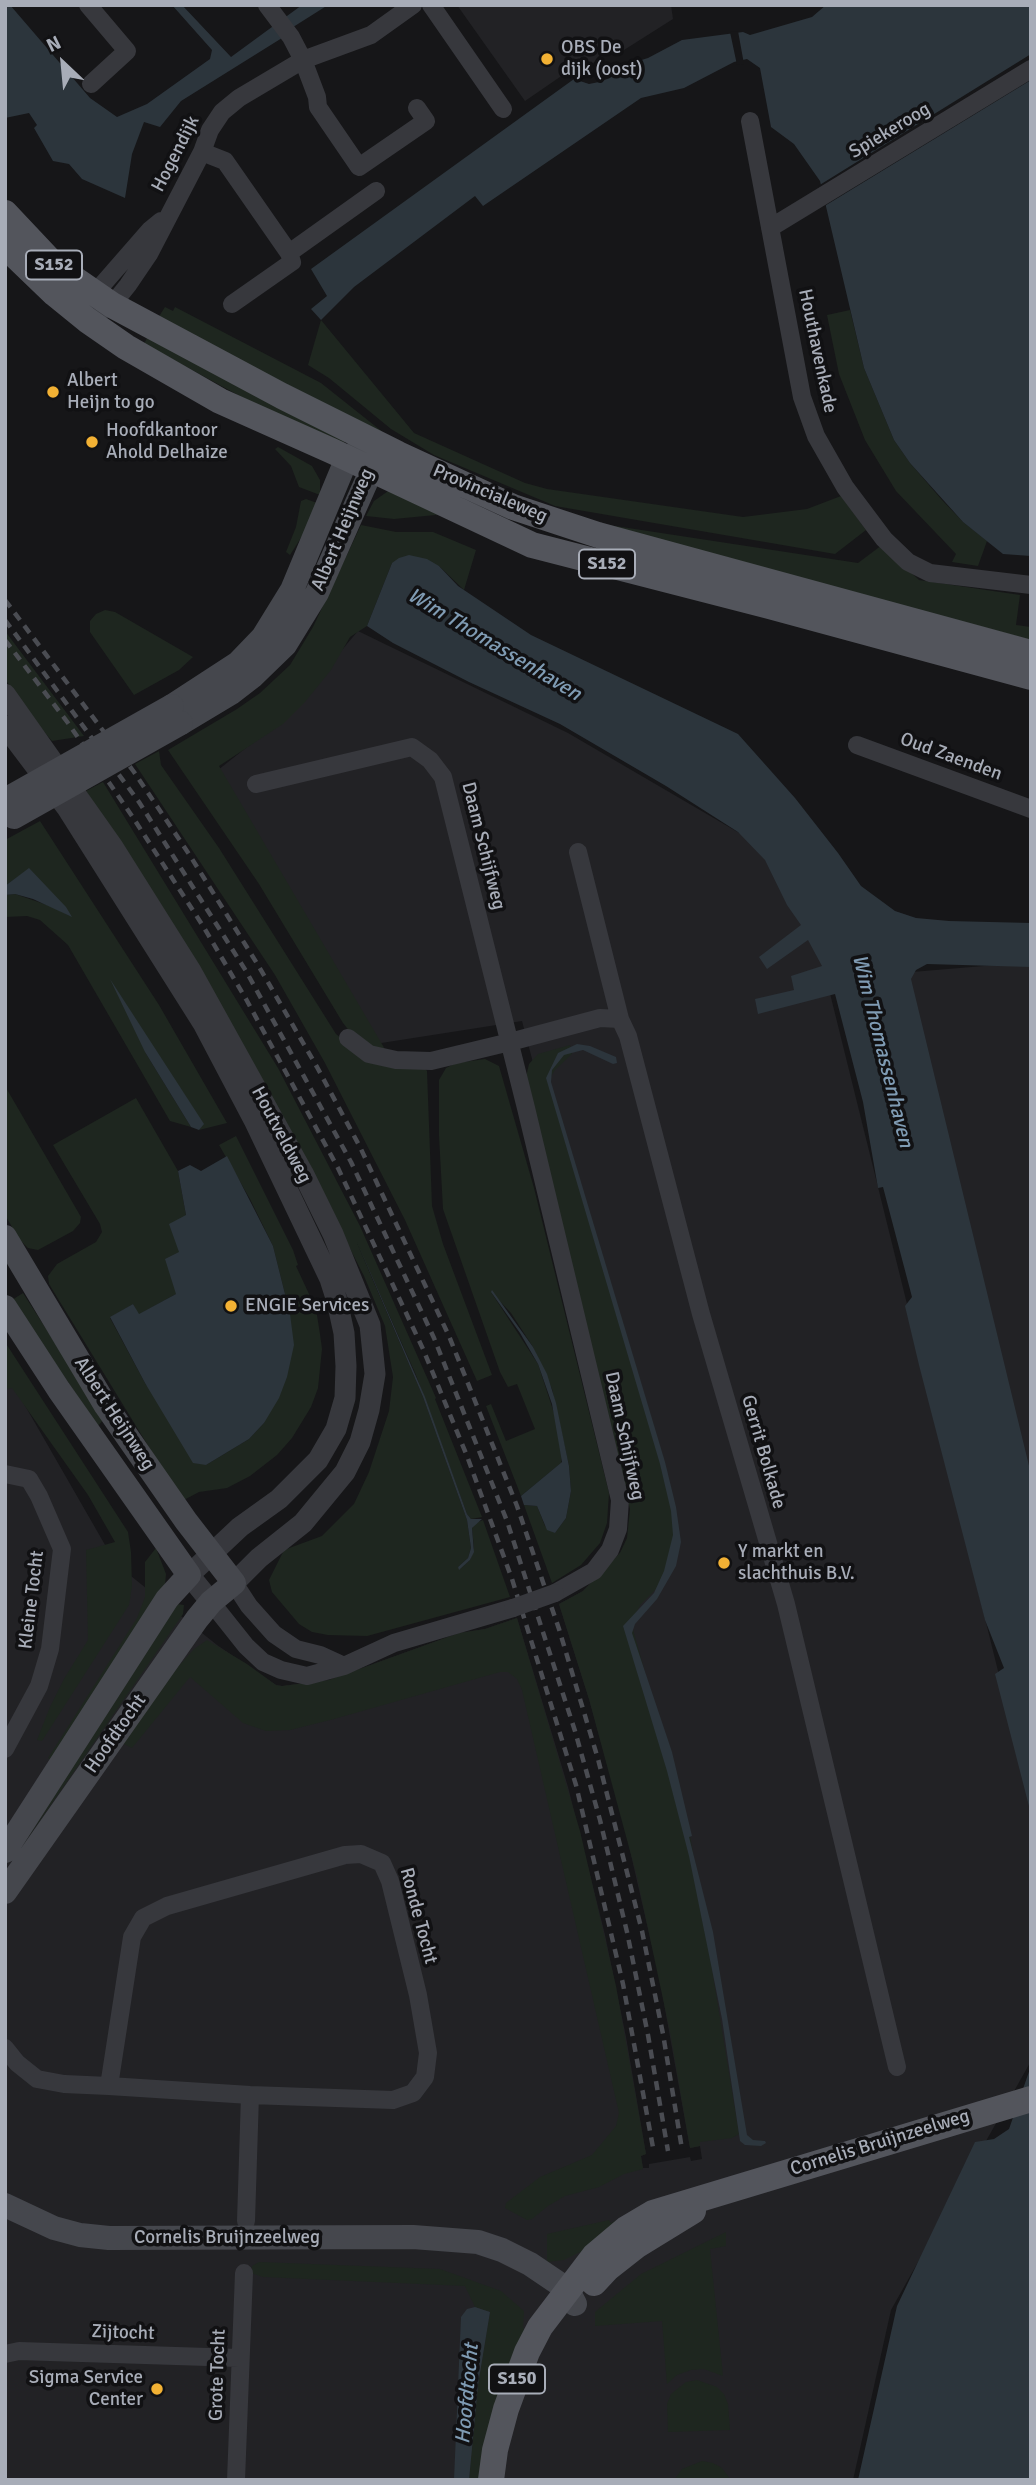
<!DOCTYPE html>
<style>
body{margin:0}
#map{position:relative;width:1036px;height:2485px;overflow:hidden;background:#161618;font-family:Signika,sans-serif}
canvas{display:block}
.frame{position:absolute;inset:0;border:7px solid #a8adb8;pointer-events:none}
.north{position:absolute;left:28px;top:28px;width:70px;height:70px;-webkit-text-stroke:5px #111113;paint-order:stroke;rotate:334deg;font-size:19px;font-weight:700;line-height:28px;text-align:center;color:#a8adb8}
.north::after{content:'';display:block;margin:auto;width:24px;height:32px;background:#a8adb8;clip-path:polygon(50% 0,100% 100%,50% 72%,0 100%)}
</style>
<div id="map">
<canvas width="1036" height="2485"></canvas>
<div class="frame"></div>
<div class="north">N</div>
</div>
<script>
const ctx = document.querySelector('canvas').getContext('2d');
ctx.lineJoin = 'round';
function paint(path, color) { ctx.fillStyle = color; ctx.fill(path, 'evenodd'); }
const poly = rows => new Path2D(rows.map(r => 'M' + r).join(''));
function trace(path, color, width, dash) { ctx.strokeStyle = color; ctx.lineWidth = width; ctx.lineCap = dash ? 'butt' : 'round'; ctx.setLineDash(dash || []); ctx.stroke(path); }
function write(font, color, halo, rows, align = 'center') {
  ctx.font = font + ' Signika,sans-serif'; ctx.lineWidth = 7; ctx.setLineDash([]); ctx.textBaseline = 'middle'; ctx.strokeStyle = halo; ctx.fillStyle = color; for (const [text, x, y, turn = 0] of rows) {
    ctx.save(); ctx.translate(x, y); ctx.rotate((+turn || 0) * Math.PI / 180); ctx.textAlign = isNaN(turn) ? turn : align; if (halo) ctx.strokeText(text, 0, 0); ctx.fillText(text, 0, 0); ctx.restore();
  }
}
const built = poly([
 [457,5,671,5,673,19,624,50,620,45,578,73,573,68,525,101],
 [358,631,568,733,753,841,816,937,1031,1804,1031,2061,891,2310,853,2480,5,2480,5,1377,8,1376,116,1564,217,1645,276,1685,282,1686,329,1680,459,1633,485,1629,517,1618,568,1787,605,1935,626,2037,646,2154,641,2156,643,2168,649,2168,649,2164,690,2157,691,2161,702,2159,700,2146,690,2148,660,1981,626,1833,589,1699,559,1604,583,1591,620,1553,638,1523,643,1478,522,1021,375,1044,218,770,285,717],
 [1031,962,1031,1488,900,973]
]);
const green = poly([
 [165,307,173,311,175,307,321,383,389,437,158,318],
 [850,310,864,368,894,440,910,463,942,500,963,522,987,541,978,566,952,562,956,554,896,491,865,440,839,374,827,315],
 [321,320,414,433,525,483,547,489,743,517,807,509,841,496,866,530,835,554,555,506,434,455,391,429,329,378,308,365],
 [148,336,345,440,343,448,260,407,159,352,142,348],
 [278,447,312,466,320,480,320,495,299,487,291,466,275,449],
 [391,489,446,514,394,519,366,516,374,501],
 [306,499,317,503,306,530,290,555,286,552,296,527,301,501],
 [589,522,858,563,882,545,919,580,1020,595,1016,625,1031,627,1031,640],
 [361,525,396,532,433,532,476,550,464,590,439,566,392,563,367,626,350,637,331,670,305,702,283,724,219,766,386,1051,379,1050,355,1038,343,1023,259,884,168,750,237,709,260,693,290,665,313,627],
 [105,610,115,612,193,657,179,670,134,695,90,632,90,621,96,614],
 [5,631,84,736,52,741,29,714,5,679],
 [159,751,161,765,219,848,336,1034,348,1044,424,1067,427,1071,432,1206,443,1244,492,1375,477,1381,405,1220,325,1063,275,975,135,764],
 [103,782,278,1068,360,1226,436,1398,435,1399,482,1517,471,1519,467,1514,416,1375,357,1243,423,1397,467,1520,471,1548,468,1558,458,1567,460,1569,470,1560,474,1548,472,1528,476,1523,483,1520,510,1597,367,1636,328,1635,312,1632,299,1624,272,1592,269,1580,284,1550,322,1536,354,1504,369,1472,389,1411,393,1377,385,1326,364,1276,290,1131,86,791],
 [40,821,159,1005,227,1123,199,1130,203,1124,180,1088,145,1052,191,1127,170,1121,68,945,40,920,27,916,5,917,5,895,15,894,53,907,70,916,29,869,5,886,5,840],
 [570,1045,572,1054,555,1070,550,1078,550,1086,660,1449,676,1522,669,1576,641,1604,634,1616,632,1626,689,1829,739,2134,732,2138,700,2142,700,2146,690,2148,670,2032,637,1877,589,1699,559,1604,583,1591,620,1553,627,1538,630,1509,526,1077,529,1064,538,1054],
 [485,1059,499,1066,534,1188,609,1493,607,1523,600,1543,581,1565,552,1583,524,1505,537,1506,545,1526,555,1533,566,1518,571,1491,569,1466,552,1389,533,1347,511,1313,491,1292,538,1364,555,1416,562,1458,561,1463,521,1496,486,1406,491,1404,506,1441,535,1429,517,1384,508,1387,500,1372,443,1209,439,1136,439,1080,446,1068,456,1063],
 [5,1086,81,1217,80,1223,73,1231,38,1250,28,1248,19,1239,5,1215],
 [136,1098,178,1171,186,1215,179,1252,176,1294,138,1315,133,1304,110,1318,145,1383,206,1465,249,1439,264,1423,290,1314,273,1246,250,1199,219,1145,236,1136,293,1250,298,1265,296,1266,316,1309,320,1334,322,1349,318,1388,311,1407,292,1438,277,1455,250,1476,227,1488,199,1492,182,1501,49,1284,48,1276,57,1264,96,1242,102,1232,100,1224,53,1145],
 [23,1293,104,1419,98,1426,12,1300],
 [5,1342,128,1532,131,1552,132,1586,129,1605,42,1741,37,1740,50,1707,64,1679,88,1640,86,1550,115,1542,88,1495,12,1388,5,1389],
 [156,1548,166,1574,165,1585,51,1760,48,1758,137,1618,145,1597,145,1562],
 [177,1604,184,1605,183,1614,23,1845],
 [517,1618,580,1831,616,1986,646,2154,641,2156,643,2169,624,2174,599,2187,565,2196,548,2206,532,2219,527,2220,505,2208,506,2203,540,2177,592,2155,616,2126,619,2113,522,1690,517,1679,508,1672,500,1672,334,1719,290,1730,266,1731,243,1723,190,1677,132,1748,122,1743,159,1688,194,1649,207,1640,247,1664,276,1685,282,1686,329,1680,459,1633,485,1629],
 [630,2213,582,2254,580,2252,564,2260,547,2262,547,2234,609,2220,611,2223],
 [726,2232,726,2246,710,2249,723,2376,704,2369,691,2370,677,2375,667,2384,662,2321,595,2326,595,2312,641,2274],
 [259,2262,440,2269,501,2291,524,2311,523,2328,530,2332,482,2480,469,2480,478,2385,490,2312,475,2307,465,2286,263,2277,251,2273,252,2266],
 [697,2380,717,2387,724,2394,728,2404,730,2430,668,2432,667,2404,671,2394,686,2382],
 [702,2461,713,2463,722,2468,731,2480,674,2480,682,2469]
]);
const water = poly([
 [5,5,10,5,90,98,117,117,147,104,210,59,212,50,172,5,182,5,231,57,302,5,328,5,290,29,282,38,181,101,160,127,144,122,132,154,125,198,82,179,69,164,53,161,34,128,37,125,29,113,5,118],
 [826,5,1031,5,1031,556,1003,554,963,522,910,463,894,440,864,368,820,181,794,144,771,127,760,68,747,59,734,62,684,88,641,98,483,206,475,196,354,287,321,320,311,309,327,296,311,269,574,79,589,84,599,82,610,78,619,67,648,58,682,40,743,32,750,35,812,17],
 [409,555,427,559,439,566,458,586,531,635,738,734,795,798,838,853,861,886,895,911,916,918,949,921,1031,923,1031,967,927,964,916,970,911,979,1031,1474,1031,1814,995,1674,1004,1668,985,1620,919,1365,905,1306,912,1297,883,1187,878,1188,863,1102,835,994,758,1014,755,999,794,990,791,976,822,966,808,940,767,969,759,957,801,925,787,905,765,860,738,832,666,786,560,724,469,682,393,643,367,626,392,563,399,558],
 [29,868,66,907,72,917,33,899,15,894,5,895,5,886],
 [110,979,204,1124,199,1130,191,1127,145,1052],
 [577,1044,590,1046,616,1057,617,1063,613,1064,583,1050,564,1055,552,1070,551,1082,665,1462,676,1507,681,1542,676,1566,657,1599,635,1624,632,1633,672,1752,692,1836,689,1837,713,1932,747,2135,753,2140,765,2141,766,2143,761,2146,745,2145,740,2141,722,2019,689,1856,667,1771,623,1626,654,1593,664,1571,673,1535,671,1511,660,1464,546,1078,558,1053],
 [227,1156,273,1246,290,1314,294,1345,287,1377,279,1398,264,1423,249,1439,206,1465,193,1463,145,1383,110,1317,133,1304,139,1314,176,1294,165,1259,179,1252,169,1224,186,1215,178,1171,190,1165,201,1171],
 [357,1242,425,1397,467,1514,471,1519,482,1519,472,1528,474,1552,470,1560,459,1570,458,1567,468,1558,471,1548,467,1520,423,1397],
 [492,1290,533,1347,547,1374,556,1403,569,1466,571,1491,566,1518,555,1533,547,1530,537,1506,524,1505,521,1496,562,1462,552,1404,538,1364,520,1333,491,1292],
 [1031,2066,1031,2480,858,2480,897,2306,975,2142,994,2139,1009,2129],
 [475,2307,490,2312,478,2385,469,2480,454,2480,461,2317,467,2309]
]);
const pier = poly([
 [738,31,744,64,737,65,730,32],
 [1031,54,1031,80,823,207,818,186]
]);
const minor = poly([
 [88,5,127,51,91,84],
 [267,5,291,37,303,60,317,97,318,107,359,167,426,121,417,108],
 [431,5,503,109],
 [750,121,802,397,816,436,845,487,884,539,908,562,930,573,1031,585],
 [202,152,225,161,289,253,292,262,232,304],
 [770,228,1031,69],
 [289,253,376,191],
 [93,303,102,285,150,230,161,221],
 [105,309,112,305,128,285,149,254,202,152,210,130,222,112,239,98,303,60,371,35,413,5],
 [857,745,1031,809],
 [256,784,412,747,430,760,443,777,526,1108,620,1500,618,1529,610,1550,594,1571,555,1593],
 [578,852,620,1019,628,1036,701,1314,786,1604,897,2067],
 [348,1038,369,1054,396,1060,431,1061,510,1042,600,1018,620,1019],
 [5,1474,29,1479,39,1496,62,1549,50,1649,39,1686,5,1749],
 [234,1583,249,1606,274,1634,296,1649,320,1655,344,1666],
 [211,1602,246,1646,263,1662,281,1670,307,1676,344,1666,394,1643,513,1608],
 [361,1854,382,1863,390,1881,418,1995,428,2053,425,2077,413,2093,393,2100,250,2095,109,2086,132,1937,143,1918,167,1906,345,1855,361,1854],
 [5,2048,17,2063,37,2079,64,2084,109,2086],
 [246,2221,250,2095],
 [5,2354,19,2351,239,2358],
 [236,2480,244,2273]
]);
const tertiary = poly([
 [5,694,113,847,191,971,303,1173,333,1234,370,1325,375,1374,369,1410,360,1442,345,1472,303,1523,259,1558,234,1583],
 [5,726,67,808,204,1025,254,1120,330,1279,337,1301,344,1333,346,1366,345,1398,336,1429,318,1460,279,1499,240,1527,189,1575,211,1602]
]);
const secondary = poly([
 [172,706,238,663,263,637,292,590,347,458,363,448],
 [181,723,231,693,253,676,285,645,317,593,371,471,372,449],
 [5,1237,106,1406,186,1521,234,1583,211,1602,197,1619,5,1892],
 [5,1307,59,1390,189,1575,167,1599,5,1851],
 [5,2205,54,2228,80,2235,109,2238,413,2237,478,2242,502,2250,530,2264,567,2289,575,2304]
]);
const primary = poly([
 [5,213,54,265,112,305,282,396,398,454,513,507,598,535,1031,653],
 [5,246,55,294,87,320,126,347,220,401,332,451,532,545,769,606,1031,677],
 [594,2283,608,2268,636,2246,693,2211],
 [491,2480,495,2450,506,2409,527,2352,540,2327,594,2256,626,2229,653,2213,1031,2099]
]);
const rail = poly([
 [5,600,134,772,189,854,258,965,317,1067,360,1147,449,1336,517,1506,559,1629,598,1759,642,1931,663,2034,682,2149],
 [5,620,139,802,246,971,351,1162,434,1338,507,1521,575,1731,600,1820,627,1932,648,2035,668,2151],
 [5,640,68,723,132,816,203,926,246,999,338,1168,423,1349,467,1456,512,1579,576,1785,623,1984,654,2153]
]);
const minorBridge = poly([
 [513,1608,555,1593]
]);
const secondaryBridge = poly([
 [5,800,172,706],
 [14,817,181,723]
]);
const markers = [
 [547,59,7,"#f2b134"],
 [53,392,7,"#f2b134"],
 [92,442,7,"#f2b134"],
 [231,1306,7,"#f2b134"],
 [724,1563,7,"#f2b134"],
 [157,2389,7,"#f2b134"]
];
const shields = [
 [54,265,56],
 [607,564,56],
 [517,2379,56]
];
const shieldNames = [
 ["S152",54,265],
 ["S152",607,564],
 ["S150",517,2379]
];
const poiNames = [
 ["OBS De",561,48],
 ["dijk (oost)",561,70],
 ["Albert",67,381],
 ["Heijn to go",67,403],
 ["Hoofdkantoor",106,431],
 ["Ahold Delhaize",106,453],
 ["ENGIE Services",245,1306],
 ["Y markt en",738,1552],
 ["slachthuis B.V.",738,1574],
 ["Sigma Service",143,2378,"right"],
 ["Center",143,2400,"right"]
];
const streetNames = [
 ["Spiekeroog",890,131,-31],
 ["Hogendijk",176,154,-63],
 ["Houthavenkade",817,351,78],
 ["Provincialeweg",490,494,23],
 ["Albert Heijnweg",343,530,-67],
 ["Oud Zaenden",951,757,20],
 ["Daam Schijfweg",483,846,76],
 ["Houtveldweg",281,1135,62],
 ["Albert Heijnweg",114,1414,57],
 ["Daam Schijfweg",624,1436,78],
 ["Gerrit Bolkade",763,1452,74],
 ["Kleine Tocht",32,1600,-83],
 ["Hoofdtocht",116,1734,-55],
 ["Ronde Tocht",418,1916,75],
 ["Cornelis Bruijnzeelweg",880,2143,-17],
 ["Cornelis Bruijnzeelweg",227,2238],
 ["Zijtocht",123,2333,2],
 ["Grote Tocht",218,2375,-88]
];
const waterNames = [
 ["Wim Thomassenhaven",494,645,31],
 ["Wim Thomassenhaven",882,1051,76],
 ["Hoofdtocht",468,2394,-85]
];
paint(built, '#222225');
paint(green, '#1e261f');
paint(water, '#2c353c');
paint(pier, '#161618');
trace(minor, '#37383d', 18);
trace(tertiary, '#37383d', 21);
trace(secondary, '#45474d', 24);
trace(primary, '#53555c', 26);
trace(rail, '#4a4c52', 4.5, [9, 7]);
trace(minorBridge, '#37383d', 18);
trace(secondaryBridge, '#45474d', 24);
for (const [x, y, r, color] of markers) { const dot = new Path2D(); dot.arc(x, y, r, 0, 2 * Math.PI); ctx.fillStyle = color; ctx.fill(dot); trace(dot, '#111113', 2.5); }
for (const [x, y, w] of shields) { const box = new Path2D(); box.roundRect(x - w / 2, y - 14.5, w, 29, 5); ctx.fillStyle = '#111113'; ctx.fill(box); trace(box, '#a8adb8', 2); }
write('bold 18px', '#a8adb8', null, shieldNames);
write('19px', '#a8adb8', '#111113', poiNames, 'left');
write('19px', '#a8adb8', '#111113', streetNames);
write('italic 21px', '#7f9bb3', '#111113', waterNames);
</script>
